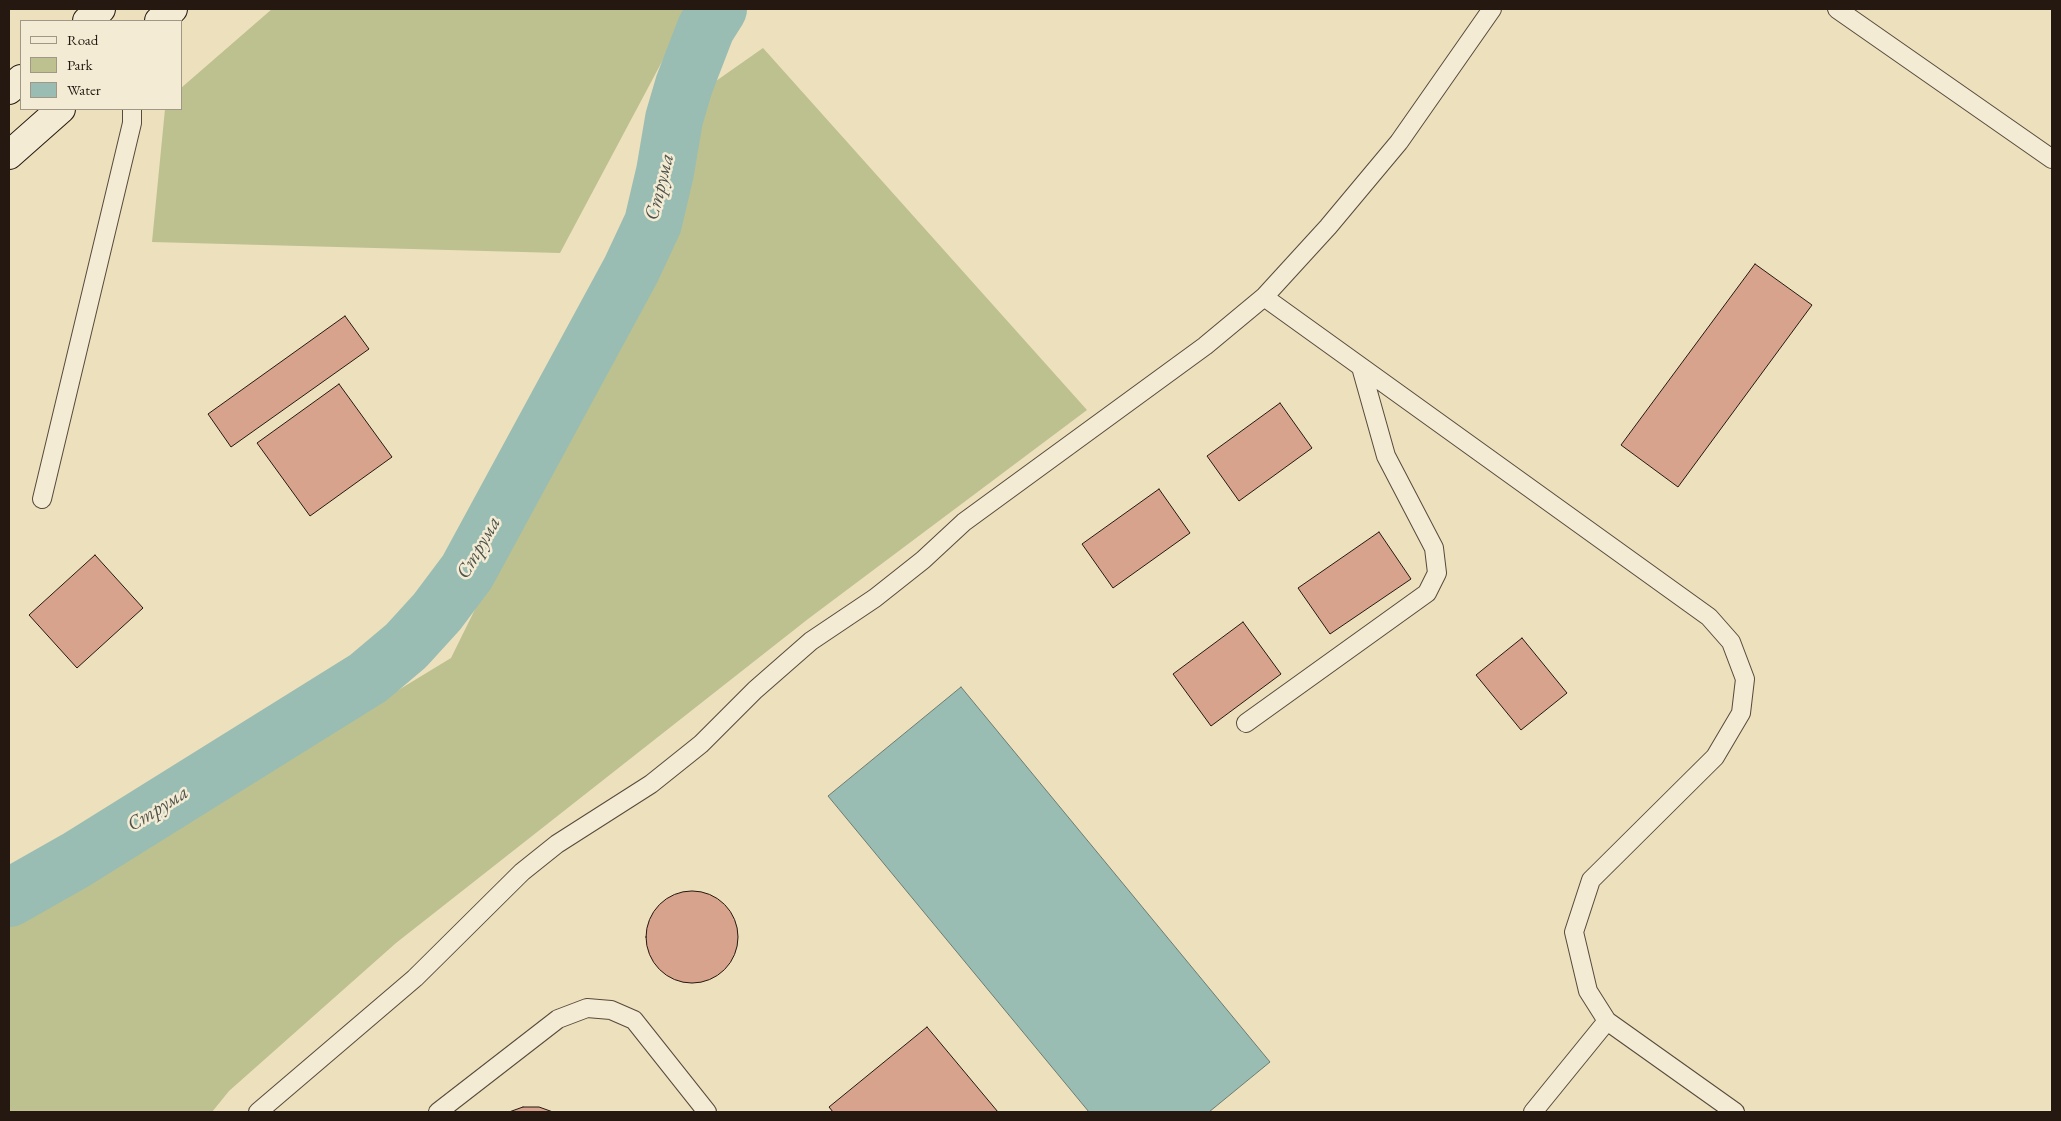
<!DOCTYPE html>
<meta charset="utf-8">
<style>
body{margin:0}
#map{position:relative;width:2061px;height:1121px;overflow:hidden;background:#ede0bd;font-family:"EB Garamond",serif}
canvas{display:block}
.frame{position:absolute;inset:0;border:10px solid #251811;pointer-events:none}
.legend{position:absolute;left:20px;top:20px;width:162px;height:90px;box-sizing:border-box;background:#f3ebd4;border:1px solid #a19786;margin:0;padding:6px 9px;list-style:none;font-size:15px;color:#251811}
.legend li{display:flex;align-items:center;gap:10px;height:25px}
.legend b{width:25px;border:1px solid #a19786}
</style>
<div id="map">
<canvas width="2061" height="1121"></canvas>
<div class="frame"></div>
<ul class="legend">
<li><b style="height:6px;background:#f3ebd4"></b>Road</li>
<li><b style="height:14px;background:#bcc18f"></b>Park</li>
<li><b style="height:14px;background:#99bdb3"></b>Water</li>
</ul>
</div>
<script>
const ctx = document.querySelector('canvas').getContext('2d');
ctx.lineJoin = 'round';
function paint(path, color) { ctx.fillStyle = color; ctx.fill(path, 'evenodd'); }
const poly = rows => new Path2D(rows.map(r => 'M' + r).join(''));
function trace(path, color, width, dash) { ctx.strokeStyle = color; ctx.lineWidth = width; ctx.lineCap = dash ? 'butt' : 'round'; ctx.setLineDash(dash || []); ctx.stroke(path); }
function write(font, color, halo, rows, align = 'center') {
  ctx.font = font + ' "EB Garamond",serif'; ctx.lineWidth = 5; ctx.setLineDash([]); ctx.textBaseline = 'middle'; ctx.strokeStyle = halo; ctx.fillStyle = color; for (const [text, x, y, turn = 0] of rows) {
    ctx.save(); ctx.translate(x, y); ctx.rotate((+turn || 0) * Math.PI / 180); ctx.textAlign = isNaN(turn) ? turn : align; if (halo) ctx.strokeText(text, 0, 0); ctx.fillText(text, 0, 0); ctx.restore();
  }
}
const green = poly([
 [272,9,690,9,560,253,152,242,165,109,181,109,181,88],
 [763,48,1087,410,808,619,396,943,229,1091,212,1112,9,1112,9,927,451,658,677,200,706,88]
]);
const water = poly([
 [961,687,1270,1062,1209,1112,1089,1112,828,796,961,687]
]);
const river = poly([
 [9,898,76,860,368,678,406,646,437,612,467,572,631,270,653,223,665,172,674,119,684,85,706,28,718,9]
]);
const building = poly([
 [1755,264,1812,305,1678,487,1621,445,1755,264],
 [345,316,369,349,231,447,208,414,345,316],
 [339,384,392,457,310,516,257,443,339,384],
 [1280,403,1312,448,1239,501,1207,456,1280,403],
 [1159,489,1190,533,1113,588,1082,544,1159,489],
 [1379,532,1411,579,1330,634,1298,588,1379,532],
 [95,555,143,608,77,668,29,615,95,555],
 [1243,622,1281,674,1211,726,1173,674,1243,622],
 [1522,638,1567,693,1521,730,1476,675,1522,638],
 '646 937a46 46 0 1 1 92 0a46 46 0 1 1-92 0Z',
 [927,1027,998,1112,833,1112,829,1107,927,1027],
 [523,1107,539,1107,553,1112,509,1112,523,1107]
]);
const lane = poly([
 [1837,9,2052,159],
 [1264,297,1709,617,1731,642,1745,679,1741,713,1715,757,1591,880,1574,932,1588,991,1607,1021,1735,1112],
 [42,499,132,123,132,109],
 [1246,723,1427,593,1437,573,1434,548,1386,456,1361,367],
 [258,1112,415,978,522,872,557,844,651,784,701,744,755,690,811,641,875,598,923,560,964,522,1205,346,1264,297,1328,227,1399,142,1492,9],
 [438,1112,558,1019,587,1008,611,1010,634,1020,707,1112],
 [1533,1112,1607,1021]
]);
const secondary = poly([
 [87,21,101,9],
 [159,21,173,9],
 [9,90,21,79],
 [9,155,61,109]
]);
const waterNames = [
 ["Струма",660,187,-76],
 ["Струма",479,548,-60],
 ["Струма",158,809,-32]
];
paint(green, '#bcc18f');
paint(water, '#99bdb3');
trace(water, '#6b7b72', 1);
trace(river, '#99bdb3', 58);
paint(building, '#d8a38c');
trace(building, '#251811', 1);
trace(lane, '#574a3c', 20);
trace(secondary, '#251811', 30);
trace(lane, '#f3ebd4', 18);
trace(secondary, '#f3ebd4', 28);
write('italic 20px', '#4e524a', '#f3ebd4', waterNames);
</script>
